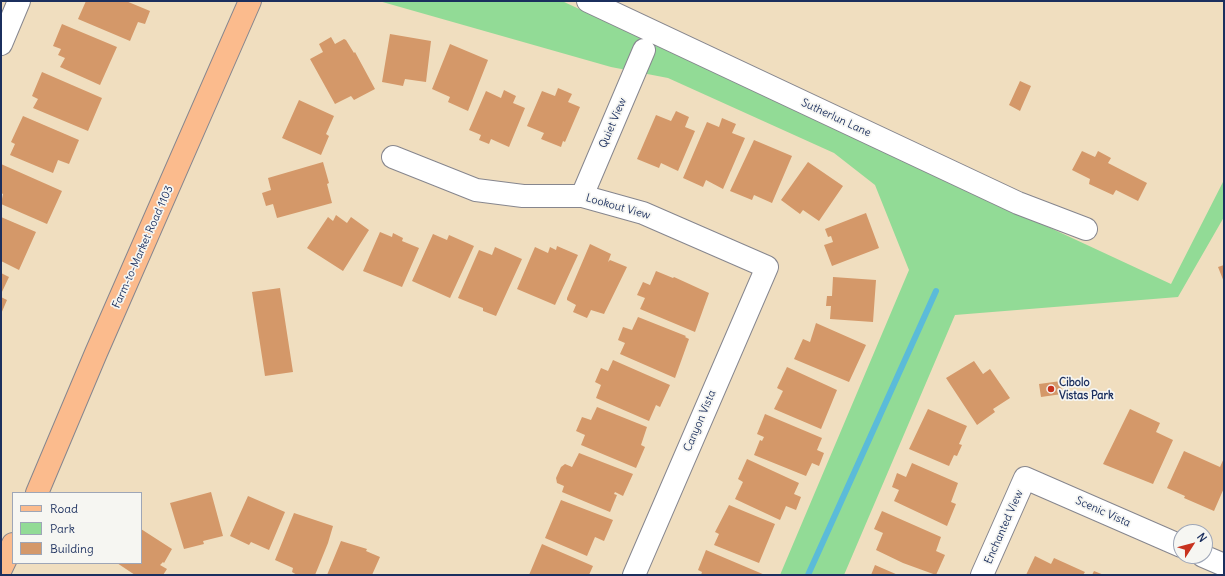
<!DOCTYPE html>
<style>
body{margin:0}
#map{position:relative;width:1225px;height:576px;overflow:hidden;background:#f0debf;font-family:Delius,sans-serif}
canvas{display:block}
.frame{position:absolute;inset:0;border:2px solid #1b2f5e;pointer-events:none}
.legend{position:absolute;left:12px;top:492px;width:130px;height:72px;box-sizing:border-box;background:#f6f6f2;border:1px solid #9ea6b7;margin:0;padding:5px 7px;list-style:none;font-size:12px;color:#1b2f5e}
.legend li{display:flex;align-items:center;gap:8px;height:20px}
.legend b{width:20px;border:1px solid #9ea6b7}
.north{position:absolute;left:1173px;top:524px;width:40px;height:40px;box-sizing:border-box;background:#f6f6f2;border:1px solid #9ea6b7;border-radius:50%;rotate:54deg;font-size:11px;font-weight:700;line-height:16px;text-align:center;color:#1b2f5e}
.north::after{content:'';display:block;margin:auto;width:14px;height:18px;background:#c8321e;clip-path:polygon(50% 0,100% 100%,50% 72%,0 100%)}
</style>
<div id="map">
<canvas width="1225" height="576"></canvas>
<div class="frame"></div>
<ul class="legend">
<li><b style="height:5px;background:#fbbb8d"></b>Road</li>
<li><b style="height:11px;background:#92db96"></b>Park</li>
<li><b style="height:11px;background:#d49869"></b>Building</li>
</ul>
<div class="north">N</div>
</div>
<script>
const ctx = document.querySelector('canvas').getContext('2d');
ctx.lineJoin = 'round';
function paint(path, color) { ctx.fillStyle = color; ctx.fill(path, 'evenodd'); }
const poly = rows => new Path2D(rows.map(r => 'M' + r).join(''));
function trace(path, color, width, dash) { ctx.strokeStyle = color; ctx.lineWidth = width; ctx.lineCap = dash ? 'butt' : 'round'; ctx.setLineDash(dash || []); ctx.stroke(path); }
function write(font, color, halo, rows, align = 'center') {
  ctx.font = font + ' Delius,sans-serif'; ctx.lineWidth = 3.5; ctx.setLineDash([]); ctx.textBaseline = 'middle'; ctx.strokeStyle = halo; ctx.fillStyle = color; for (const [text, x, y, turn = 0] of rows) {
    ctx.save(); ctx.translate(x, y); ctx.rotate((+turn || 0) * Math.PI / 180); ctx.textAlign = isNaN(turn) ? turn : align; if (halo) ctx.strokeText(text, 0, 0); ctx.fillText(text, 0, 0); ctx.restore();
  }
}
const green = poly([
 [379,1,562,1,1171,284,1224,180,1224,217,1178,297,955,315,844,575,780,575,909,270,875,185,834,153,668,78,611,67]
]);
const stream = poly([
 [808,575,936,291]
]);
const building = poly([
 [86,1,126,1,150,11,145,24,138,22,130,41,78,19],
 [62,24,117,47,100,85,60,67,65,58,58,55,61,49,53,46],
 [390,34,431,41,426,82,405,79,403,86,382,82],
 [331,37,335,44,344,39,346,40,354,53,355,52,375,89,354,100,351,96,335,104,310,59,323,52,319,44],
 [450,44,488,60,468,111,448,102,450,97,432,89],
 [42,72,102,98,88,131,33,108,38,99,32,96],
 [1020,81,1031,86,1020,111,1009,105],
 [558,88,572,94,568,102,580,107,565,142,563,141,561,147,541,139,544,133,527,126,542,91,555,96],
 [504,90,516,96,513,103,525,108,509,147,491,139,489,144,479,140,481,135,469,130,486,91,501,98],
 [299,100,334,116,326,134,329,136,321,155,282,138],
 [676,111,689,117,685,127,695,131,678,171,661,163,659,168,637,159,656,115,671,121],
 [23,116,79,140,69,164,58,160,53,173,10,155,15,144,11,142],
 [722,118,736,124,732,133,745,138,723,189,706,180,703,187,683,178,707,122,719,127],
 [754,140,792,156,772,203,754,195,752,200,730,191],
 [1082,151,1095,157,1098,151,1111,158,1108,163,1147,183,1138,201,1116,190,1113,195,1089,184,1090,179,1072,170],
 [323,162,329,183,327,184,332,203,277,218,273,204,266,206,262,193,271,190,268,178],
 [808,162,843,186,819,221,803,210,800,214,781,200],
 [1,164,62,191,47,224,1,204,3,194,1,193],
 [866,213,879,248,832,266,824,245,833,242,831,236,828,237,825,229],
 [336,215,347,223,351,217,369,230,343,271,307,248,328,217,333,221],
 [1,217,36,232,19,270,1,261],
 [380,232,392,237,393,233,403,238,402,241,419,248,402,287,363,271],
 [433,234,447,240,449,235,474,246,450,298,412,281],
 [590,244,611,254,608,262,610,260,627,267,604,314,591,310,587,318,573,312,576,305,567,300,567,298],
 [557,246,578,255,555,305,517,289,535,247,548,253,550,247,556,250],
 [495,247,522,259,496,316,483,311,483,308,458,298,479,250,492,255],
 [1224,265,1224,282,1218,267],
 [656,271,673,278,674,277,709,293,695,332,640,309,645,298,637,295,643,282,650,285],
 [1,273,9,277,1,294],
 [833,277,876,280,873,322,830,319,831,306,826,306,827,296,832,296],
 [280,288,293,372,265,376,252,292],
 [1,297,7,300,1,314],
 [638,317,686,336,685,337,689,339,675,378,620,354,625,343,618,340,623,327,632,330],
 [816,323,866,345,849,382,794,359,803,339,810,342],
 [613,360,670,385,660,407,656,405,649,421,596,398,601,385,595,382,601,368,608,371],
 [974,361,983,374,990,369,1010,398,993,409,995,412,977,425,946,378],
 [787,367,837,390,821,429,774,409,783,391,777,388],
 [1061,381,1062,394,1041,397,1039,384],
 [597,407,647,427,641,445,645,447,636,468,581,445,585,435,576,431,582,417,591,420],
 [928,409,967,426,959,444,962,445,957,456,954,455,949,466,909,449],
 [1130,409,1160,423,1156,432,1173,440,1153,484,1103,464],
 [765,414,822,438,817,450,824,453,819,466,812,463,806,476,754,455,760,440,762,441,764,437,757,434],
 [1184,451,1220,467,1224,458,1224,488,1214,511,1184,498,1185,496,1167,488],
 [579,453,633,474,623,496,615,492,614,494,617,495,610,512,562,492,564,486,557,483,556,478,561,467,565,464,572,467],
 [747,459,799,483,794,494,801,497,796,510,786,506,780,520,735,499,743,482,738,479],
 [912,463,958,483,951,502,956,504,947,526,894,501,899,490,892,487,897,473,906,477],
 [211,492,223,536,203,541,204,544,184,549,170,503],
 [248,496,285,512,269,550,251,542,249,545,230,536],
 [561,500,613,520,604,541,595,537,587,556,545,538],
 [729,505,775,524,759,563,714,545,719,534,715,532],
 [882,511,941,537,936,551,945,555,936,575,903,563,876,550,883,533,874,529],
 [294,513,333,526,328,543,315,575,297,575,292,572,293,568,275,560],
 [141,529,172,549,164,563,163,562,160,565,167,569,163,575,135,575,117,563,141,563],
 [341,541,367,549,366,551,380,557,372,575,327,575],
 [542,544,593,566,589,575,529,575],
 [706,550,765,575,701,575,702,572,698,570],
 [1035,556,1051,564,1054,558,1085,572,1083,575,1026,575],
 [875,565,898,575,871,575],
 [1094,571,1104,575,1092,575]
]);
const minor = poly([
 [588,1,1018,203,1086,229],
 [1,44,19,1],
 [393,157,476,190,523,196,582,196,643,213,767,267,634,575],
 [582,196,644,50],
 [1203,556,1224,565],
 [982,575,1025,478,1181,546]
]);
const major = poly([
 [37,493,96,353,250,1],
 [1,569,13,544]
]);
const markers = [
 [1051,389,4,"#c8321e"]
];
const streetNames = [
 ["Sutherlun Lane",836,118,25],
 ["Quiet View",613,123,-67],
 ["Lookout View",618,207,16],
 ["Farm-to-Market Road 1103",143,247,-66],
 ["Canyon Vista",700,421,-67],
 ["Scenic Vista",1103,512,24],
 ["Enchanted View",1004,527,-66]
];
const poiNames = [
 ["Cibolo",1059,383],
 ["Vistas Park",1059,396]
];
paint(green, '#92db96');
trace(stream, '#5bbbd9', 6);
paint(building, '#d49869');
trace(minor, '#86868e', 24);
trace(major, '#86868e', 24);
trace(minor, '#fff', 22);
trace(major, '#fbbb8d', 22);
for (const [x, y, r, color] of markers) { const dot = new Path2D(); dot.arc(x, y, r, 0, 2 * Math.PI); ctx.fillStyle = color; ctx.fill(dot); trace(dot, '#f6f6f2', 1.5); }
write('11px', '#1b2f5e', '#f6f6f2', streetNames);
write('bold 11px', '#1b2f5e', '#f6f6f2', poiNames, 'left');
</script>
